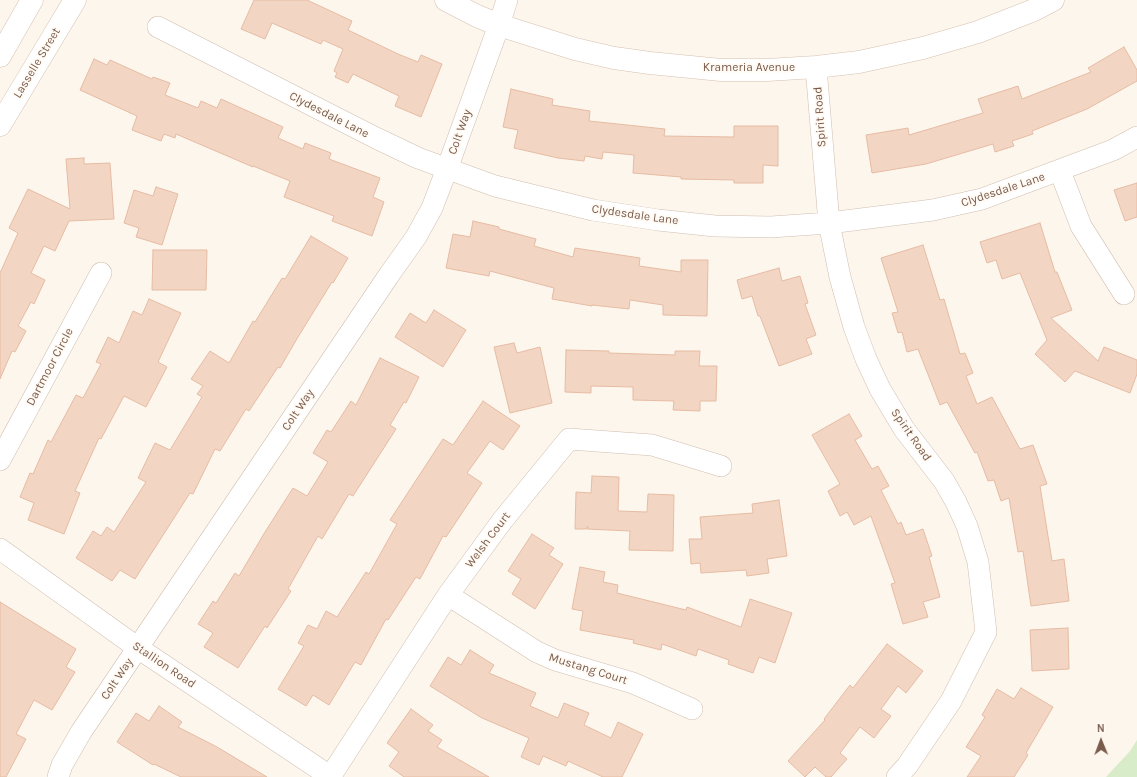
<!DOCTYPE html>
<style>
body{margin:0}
#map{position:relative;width:1137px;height:777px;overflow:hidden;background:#fdf6ec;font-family:Karla,sans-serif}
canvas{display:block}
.north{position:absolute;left:1081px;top:721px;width:40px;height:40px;-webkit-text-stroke:3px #fffaf3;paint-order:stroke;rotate:359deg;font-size:11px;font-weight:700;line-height:16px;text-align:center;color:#7a5c4d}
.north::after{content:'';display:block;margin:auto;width:14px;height:18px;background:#7a5c4d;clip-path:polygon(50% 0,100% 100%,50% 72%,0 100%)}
</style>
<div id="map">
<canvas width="1137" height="777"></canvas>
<div class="north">N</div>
</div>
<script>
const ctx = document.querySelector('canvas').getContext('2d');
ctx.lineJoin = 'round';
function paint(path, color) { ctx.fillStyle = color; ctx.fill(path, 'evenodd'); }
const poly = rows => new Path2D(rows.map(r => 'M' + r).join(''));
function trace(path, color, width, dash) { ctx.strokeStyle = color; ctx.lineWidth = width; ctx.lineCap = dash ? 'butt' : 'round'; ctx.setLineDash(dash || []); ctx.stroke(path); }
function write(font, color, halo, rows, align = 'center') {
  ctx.font = font + ' Karla,sans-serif'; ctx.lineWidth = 3.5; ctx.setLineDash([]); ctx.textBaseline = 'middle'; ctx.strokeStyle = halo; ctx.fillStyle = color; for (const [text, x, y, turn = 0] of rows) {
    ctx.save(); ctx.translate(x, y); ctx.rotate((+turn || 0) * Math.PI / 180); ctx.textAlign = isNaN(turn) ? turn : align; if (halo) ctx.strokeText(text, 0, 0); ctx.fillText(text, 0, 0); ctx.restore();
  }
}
const green = poly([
 [1137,740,1137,777,1106,777,1130,751]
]);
const building = poly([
 [254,0,307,0,352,21,348,30,398,54,418,62,421,55,442,64,421,117,395,106,399,96,353,74,348,83,335,77,337,73,334,71,343,49,323,40,321,44,272,23,265,39,241,29,254,0],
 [1124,47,1137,70,1137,81,1087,109,1032,131,1033,134,1012,141,1014,146,995,152,993,144,926,164,872,173,866,135,908,128,909,135,983,113,978,99,1018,86,1022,99,1091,72,1088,68,1124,47],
 [94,59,107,65,110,60,152,79,153,77,170,83,165,95,198,108,201,101,217,108,221,99,283,127,278,138,303,149,305,143,331,153,329,159,380,178,373,197,384,202,372,236,332,221,334,216,284,197,290,181,253,166,253,167,176,134,175,138,164,134,161,141,132,130,137,116,80,90,94,59],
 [511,89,553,99,552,105,590,111,589,121,665,129,664,136,734,137,734,126,778,126,778,166,763,165,763,183,734,183,734,180,681,179,681,177,633,173,634,155,603,152,602,159,585,156,584,161,558,158,514,148,518,130,503,127,511,89],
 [84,158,84,164,110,163,114,219,69,221,55,251,44,246,31,273,45,280,34,304,31,302,18,326,26,331,15,352,12,351,0,379,0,273,18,233,9,228,28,189,70,209,66,159,84,158],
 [1137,183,1137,217,1125,221,1114,190,1137,183],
 [156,187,178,194,162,245,136,237,139,228,124,223,134,190,153,196,156,187],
 [473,221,499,227,499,229,536,239,534,246,573,257,575,248,640,258,639,266,681,272,681,260,708,260,707,316,663,315,663,305,630,300,629,309,592,305,592,306,552,299,554,288,490,271,489,276,446,268,453,234,470,237,473,221],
 [1040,223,1055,272,1057,272,1072,310,1051,318,1098,361,1104,347,1137,360,1137,374,1130,393,1075,371,1065,382,1035,354,1047,340,1020,273,1002,279,996,260,987,263,980,242,1040,223],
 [311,236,348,258,333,283,332,282,298,337,280,368,278,367,249,411,246,409,220,451,215,449,193,494,190,493,135,579,120,570,112,581,76,558,93,531,101,536,107,527,114,532,146,482,138,478,155,443,170,450,202,397,197,394,203,386,191,379,210,351,229,363,253,321,255,322,282,278,285,279,311,236],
 [923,245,940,300,944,299,960,354,965,353,973,373,966,376,977,404,992,397,1020,449,1033,445,1047,484,1040,486,1052,561,1064,559,1069,601,1031,606,1023,551,1018,552,1009,498,1001,501,994,480,988,481,977,452,975,453,947,402,940,405,918,349,907,352,902,332,898,333,892,313,898,312,881,258,923,245],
 [153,250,207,250,206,290,152,290,153,250],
 [779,268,782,281,800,276,808,303,805,304,816,335,806,339,812,354,779,366,760,316,758,316,752,296,742,299,737,280,779,268],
 [149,299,181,313,158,362,167,367,146,407,124,396,101,439,99,438,75,491,80,493,64,534,28,520,34,503,20,497,30,473,33,474,48,440,51,442,76,395,83,398,101,364,96,362,108,337,119,343,133,311,142,315,149,299],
 [434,310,466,330,443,367,395,337,410,313,426,323,434,310],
 [514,343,517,353,540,347,552,403,510,413,494,347,514,343],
 [566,350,609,351,609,353,675,355,675,351,700,351,699,366,717,366,716,401,700,401,700,411,673,410,674,401,633,400,633,387,591,386,591,393,565,392,566,350],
 [380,358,419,377,406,403,404,402,390,425,396,429,353,496,349,494,322,539,318,536,288,589,291,591,267,628,265,626,238,668,204,647,213,633,198,624,213,601,216,603,235,573,239,576,265,532,293,488,307,496,328,462,313,453,327,430,331,432,351,401,356,405,380,358],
 [483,401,520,426,503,450,490,441,467,473,482,483,446,537,443,536,420,579,416,577,388,620,386,619,361,665,355,662,329,705,313,695,306,706,278,689,304,646,298,643,308,625,317,629,326,611,337,617,366,572,369,574,397,524,390,520,443,439,453,445,483,401],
 [849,414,862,436,855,440,872,469,878,466,889,486,881,490,898,524,901,522,906,535,923,529,932,556,929,557,940,597,923,602,928,617,903,624,891,584,895,583,871,516,854,525,847,512,840,516,828,491,840,484,812,435,849,414],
 [592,476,619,477,618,511,647,512,648,494,674,495,673,551,629,550,630,531,587,529,588,526,586,529,575,529,576,492,591,493,592,476],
 [779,500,787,556,767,559,769,573,747,576,746,570,701,573,700,563,691,564,689,539,702,539,700,517,753,513,752,504,779,500],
 [532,534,554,548,549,555,563,564,535,609,512,594,521,579,508,571,532,534],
 [580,567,605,572,603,582,618,585,617,593,686,610,687,607,741,627,750,599,792,613,775,663,759,657,753,673,728,664,729,660,698,649,696,656,662,644,661,650,633,643,634,640,580,630,583,611,572,609,580,567],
 [0,602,76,649,66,667,75,672,52,710,34,700,16,734,26,739,6,777,0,777,0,602],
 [1068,628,1069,669,1032,671,1030,630,1068,628],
 [887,644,923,671,906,693,898,686,881,709,891,716,874,738,860,727,840,753,847,759,831,777,826,777,815,767,805,777,788,761,825,720,824,719,850,685,853,688,887,644],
 [470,650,494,665,489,673,536,693,530,706,558,718,564,703,589,713,584,725,611,738,618,722,643,734,622,777,603,777,568,761,566,766,543,756,539,765,521,757,529,738,482,718,430,686,448,657,461,665,470,650],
 [1021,688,1053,707,1026,753,1028,755,1014,777,967,777,981,756,966,747,985,717,982,715,997,689,1014,699,1021,688],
 [159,706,182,722,178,727,217,747,267,777,181,777,154,764,153,765,117,742,136,713,149,721,159,706],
 [411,709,433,725,428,731,442,740,437,747,489,777,404,777,389,766,399,752,387,743,411,709]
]);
const street = poly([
 [158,27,376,138,418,158,495,186,593,210,658,220,715,226,771,227,829,223,933,210,982,199,1113,150,1137,137],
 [816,67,829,223,840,277,854,327,866,359,880,389,904,429,944,481,956,502,967,526,978,562,986,632,951,701,907,766,897,777],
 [1060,171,1081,226,1124,294],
 [0,460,101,273],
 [0,549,138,648,331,777],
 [448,595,537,652,555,660,633,683,692,709],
 [58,777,62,765,81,732,389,275,416,237,432,208,447,169,499,25,507,0],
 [330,777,448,595,502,521,569,439,652,445,721,466]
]);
const secondary = poly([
 [446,0,477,16,499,25,575,49,614,58,650,63,721,70,767,70,816,67,859,62,923,48,978,32,1034,10,1053,0],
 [0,56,32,0],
 [0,125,75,0]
]);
const streetNames = [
 ["Lasselle Street",37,63,-59],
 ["Krameria Avenue",749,68],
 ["Clydesdale Lane",329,115,27],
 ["Spirit Road",820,117,-94],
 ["Colt Way",460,132,-70],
 ["Clydesdale Lane",1003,190,-18],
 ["Clydesdale Lane",635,215,8],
 ["Dartmoor Circle",50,367,-62],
 ["Colt Way",298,410,-56],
 ["Spirit Road",911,435,55],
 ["Welsh Court",488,540,-53],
 ["Stallion Road",164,665,34],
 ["Mustang Court",588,669,17],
 ["Colt Way",117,679,-56]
];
paint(green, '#d8ecc9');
paint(building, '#f3d5c3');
trace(building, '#e6bba3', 1);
trace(street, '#d1beb0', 22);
trace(secondary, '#d6c0b0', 23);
trace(street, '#fff', 21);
trace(secondary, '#fff', 22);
write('12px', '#7a5c4d', '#fffaf3', streetNames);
</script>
